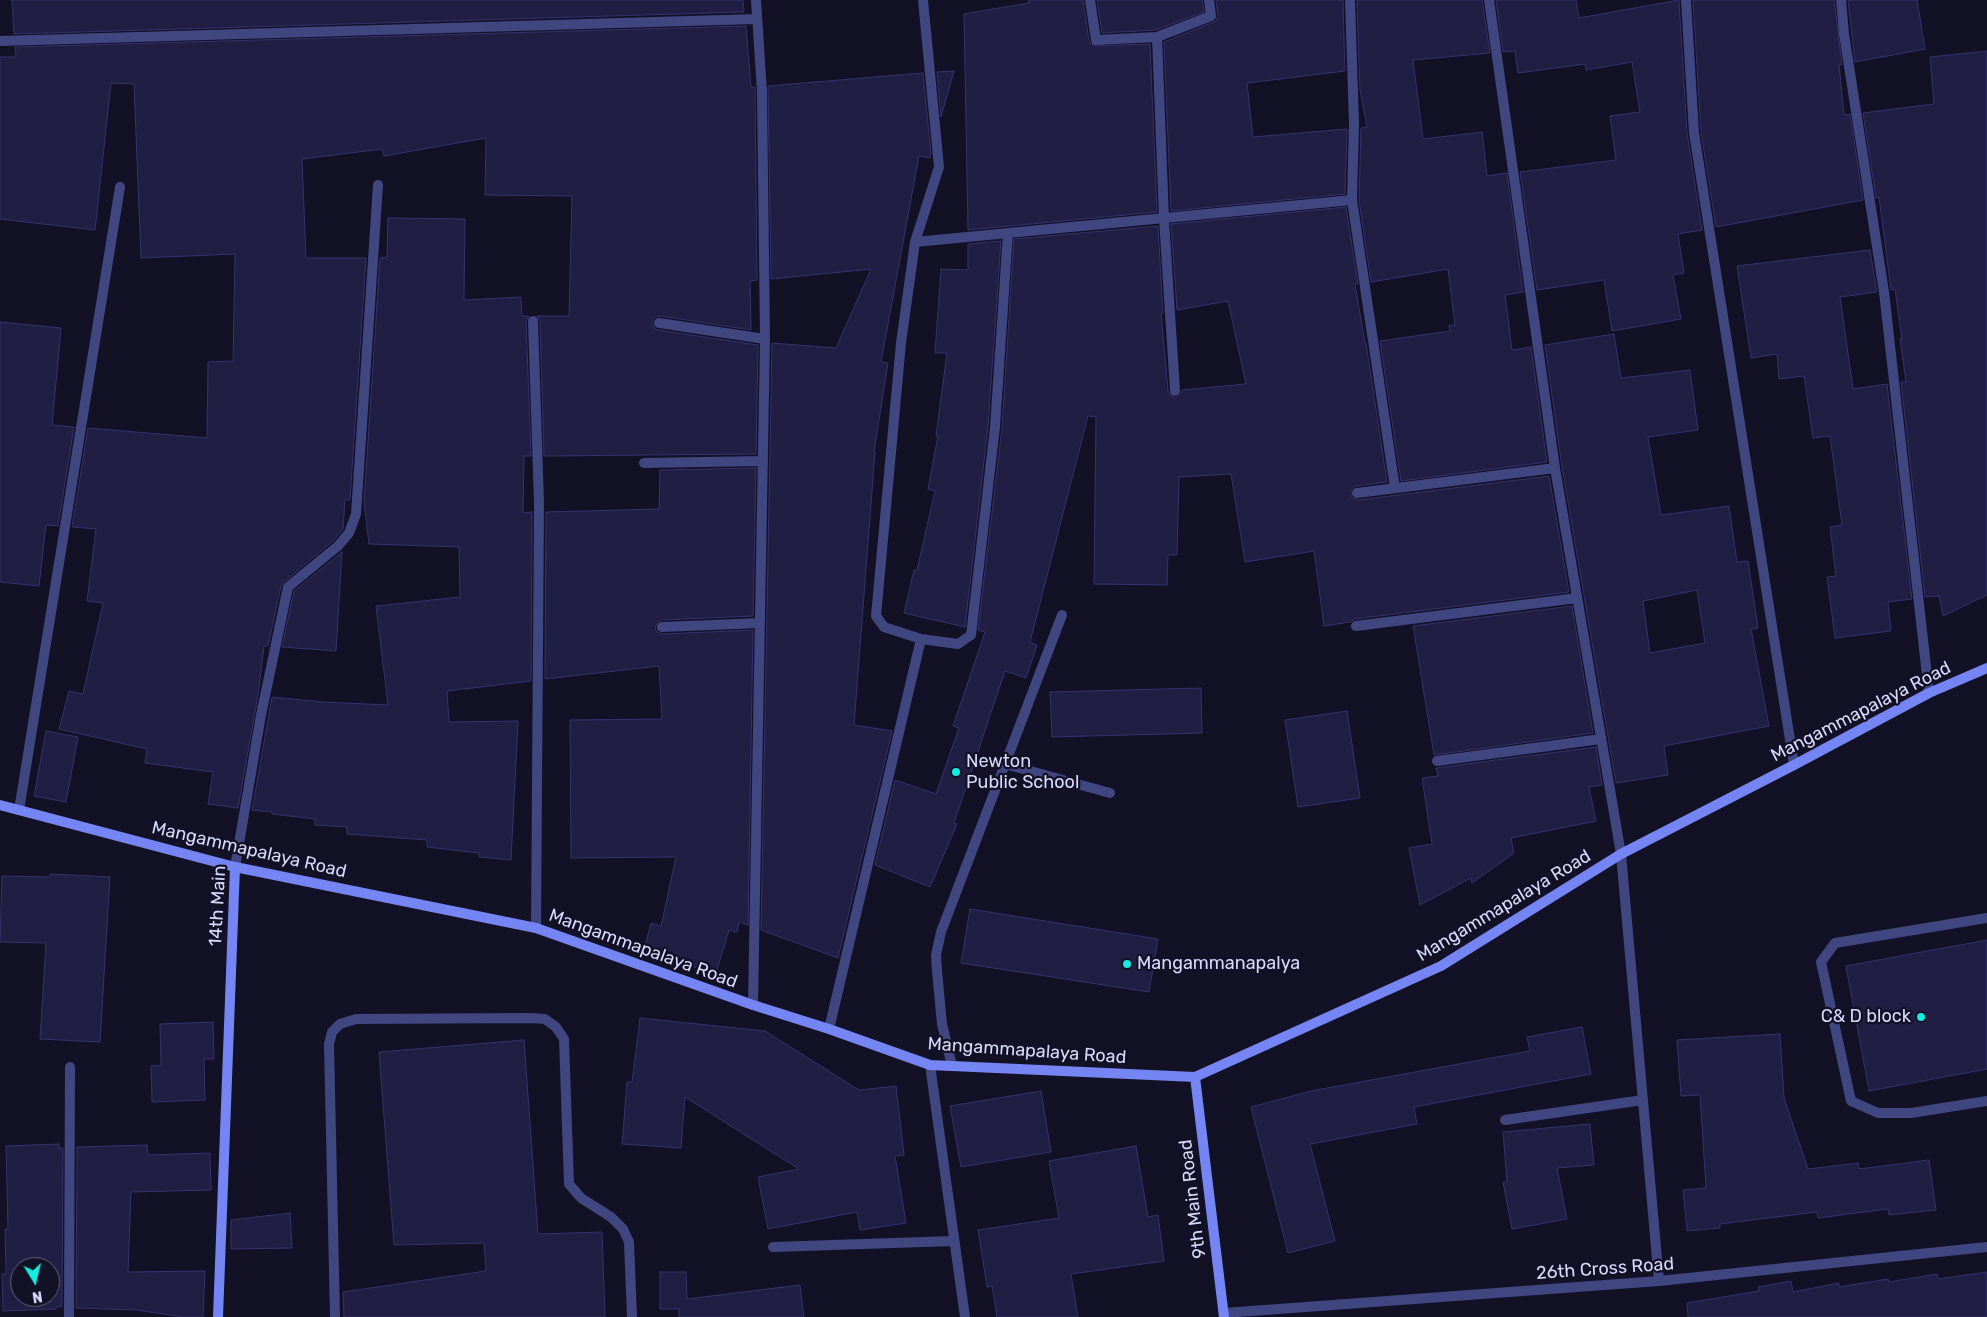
<!DOCTYPE html>
<style>
body{margin:0}
#map{position:relative;width:1987px;height:1317px;overflow:hidden;background:#121125;font-family:Rubik,sans-serif}
canvas{display:block}
.north{position:absolute;left:10px;top:1257px;width:50px;height:50px;box-sizing:border-box;background:#121125;border:1px solid #61617b;border-radius:50%;rotate:171deg;font-size:14px;font-weight:700;line-height:20px;text-align:center;color:#d8d9fc}
.north::after{content:'';display:block;margin:auto;width:18px;height:22px;background:#13ece3;clip-path:polygon(50% 0,100% 100%,50% 72%,0 100%)}
</style>
<div id="map">
<canvas width="1987" height="1317"></canvas>
<div class="north">N</div>
</div>
<script>
const ctx = document.querySelector('canvas').getContext('2d');
ctx.lineJoin = 'round';
function paint(path, color) { ctx.fillStyle = color; ctx.fill(path, 'evenodd'); }
const poly = rows => new Path2D(rows.map(r => 'M' + r).join(''));
function trace(path, color, width, dash) { ctx.strokeStyle = color; ctx.lineWidth = width; ctx.lineCap = dash ? 'butt' : 'round'; ctx.setLineDash(dash || []); ctx.stroke(path); }
function write(font, color, halo, rows, align = 'center') {
  ctx.font = font + ' Rubik,sans-serif'; ctx.lineWidth = 4.5; ctx.setLineDash([]); ctx.textBaseline = 'middle'; ctx.strokeStyle = halo; ctx.fillStyle = color; for (const [text, x, y, turn = 0] of rows) {
    ctx.save(); ctx.translate(x, y); ctx.rotate((+turn || 0) * Math.PI / 180); ctx.textAlign = isNaN(turn) ? turn : align; if (halo) ctx.strokeText(text, 0, 0); ctx.fillText(text, 0, 0); ctx.restore();
  }
}
const building = poly([
 [12,0,743,0,744,12,14,34,12,0],
 [1029,0,1083,0,1089,41,1094,46,1150,44,1157,212,968,230,964,14,1029,3,1029,0],
 [1097,0,1202,0,1204,12,1156,30,1102,33,1097,0],
 [1216,0,1343,0,1345,71,1247,83,1253,137,1347,129,1345,194,1171,211,1164,42,1216,21,1218,16,1216,0],
 [1357,0,1482,0,1490,53,1413,60,1423,139,1482,132,1487,176,1507,173,1523,292,1505,295,1512,350,1531,347,1547,462,1401,481,1380,341,1450,331,1449,325,1455,325,1448,269,1371,282,1359,200,1361,128,1367,127,1360,90,1357,0],
 [1496,0,1576,0,1579,18,1679,0,1687,133,1702,230,1678,234,1684,273,1673,275,1681,319,1612,331,1604,280,1537,290,1520,172,1616,160,1610,116,1640,112,1632,62,1586,70,1585,64,1518,73,1515,51,1503,52,1496,0],
 [1693,0,1834,0,1842,65,1839,65,1844,115,1850,114,1863,200,1716,227,1701,132,1693,0],
 [1848,0,1917,0,1925,49,1855,62,1848,0],
 [746,26,751,87,755,87,755,92,757,280,750,281,751,330,660,316,654,318,652,322,654,328,658,330,758,345,756,454,544,456,540,321,537,316,569,316,572,196,485,195,486,138,384,156,382,149,302,159,306,258,366,258,350,500,345,500,343,529,333,541,284,582,281,586,268,646,264,646,258,695,238,808,208,804,213,772,145,763,147,749,59,729,69,691,83,694,103,603,87,601,96,529,72,527,88,428,207,438,208,362,233,361,235,254,141,258,134,84,111,83,95,230,0,219,0,57,16,57,15,47,746,26],
 [1987,51,1987,595,1943,616,1939,596,1925,597,1901,382,1906,382,1900,339,1902,339,1895,289,1891,290,1879,197,1876,198,1863,113,1934,104,1930,57,1987,51],
 [954,71,941,117,937,72,954,71],
 [923,73,931,154,930,158,919,156,881,362,888,363,874,452,875,452,854,725,892,731,838,958,761,930,772,343,836,348,871,269,771,279,768,86,923,73],
 [1346,207,1358,284,1355,284,1365,343,1366,343,1387,482,1356,486,1351,490,1351,497,1358,500,1549,476,1569,592,1355,619,1350,622,1324,626,1314,551,1245,562,1231,474,1179,477,1177,555,1168,555,1167,585,1094,584,1096,417,1088,416,1030,642,1037,645,1026,678,1005,671,954,823,957,824,930,887,875,865,895,780,936,794,959,728,953,726,985,632,978,630,1002,428,1014,239,1158,226,1163,313,1161,313,1168,391,1172,397,1176,398,1181,394,1182,390,1246,384,1228,301,1177,310,1171,224,1346,207],
 [388,218,465,219,464,300,521,297,522,316,529,316,526,321,531,456,524,456,523,513,532,512,531,681,447,691,449,722,518,721,511,860,479,857,479,853,427,847,427,840,347,834,347,827,315,825,315,819,272,814,272,812,252,810,272,697,324,702,388,705,376,606,460,597,459,547,369,544,364,502,380,258,387,257,388,218],
 [1001,241,988,426,965,627,904,613,914,570,917,570,935,491,928,489,938,436,936,436,947,353,935,353,941,269,968,270,968,244,1001,241],
 [1870,250,1877,292,1840,297,1853,389,1887,384,1912,599,1888,602,1891,631,1835,638,1827,577,1836,576,1830,527,1842,525,1830,436,1813,438,1804,376,1779,379,1777,354,1751,358,1737,266,1870,250],
 [0,322,61,328,52,425,74,427,58,526,46,525,39,586,0,582,0,322],
 [1614,334,1621,378,1690,370,1698,430,1648,437,1661,515,1729,506,1737,562,1748,561,1758,628,1751,629,1769,726,1664,746,1668,775,1616,783,1562,467,1545,345,1614,334],
 [1697,590,1705,643,1650,653,1643,601,1697,590],
 [756,468,753,616,662,620,658,622,655,627,656,631,662,634,753,630,748,925,739,922,737,932,729,930,716,973,643,953,651,923,661,926,676,857,571,858,570,720,662,719,659,666,545,679,546,512,659,509,660,470,756,468],
 [342,552,336,651,282,647,294,591,342,552],
 [1572,606,1593,733,1434,755,1413,626,1572,606],
 [1201,688,1202,733,1052,737,1050,692,1201,688],
 [1347,711,1360,798,1298,807,1285,720,1347,711],
 [46,731,78,737,66,802,34,796,46,731],
 [1596,747,1602,785,1589,787,1596,821,1511,838,1514,853,1472,883,1471,878,1420,905,1409,848,1432,844,1422,778,1438,776,1436,768,1596,747],
 [51,874,110,877,100,1042,40,1039,46,943,0,942,2,876,50,877,51,874],
 [970,909,1158,939,1149,992,961,963,970,909],
 [1987,940,1987,1069,1869,1091,1846,966,1987,940],
 [640,1018,765,1031,859,1090,896,1086,904,1155,895,1156,906,1223,860,1230,857,1212,768,1229,758,1177,799,1169,685,1097,681,1148,622,1144,627,1082,632,1082,640,1018],
 [213,1022,214,1059,204,1059,205,1100,152,1102,151,1066,161,1065,160,1024,213,1022],
 [1582,1027,1591,1074,1414,1107,1417,1124,1310,1144,1335,1241,1288,1253,1251,1107,1311,1091,1530,1051,1527,1037,1582,1027],
 [1780,1034,1784,1098,1808,1169,1858,1163,1859,1169,1929,1160,1936,1210,1889,1215,1888,1209,1818,1218,1817,1212,1720,1224,1720,1228,1687,1231,1683,1190,1706,1188,1700,1095,1681,1096,1677,1040,1780,1034],
 [524,1040,538,1234,602,1232,605,1317,344,1317,343,1292,486,1271,484,1243,394,1245,379,1052,524,1040],
 [1041,1091,1051,1152,961,1167,950,1106,1041,1091],
 [1590,1124,1594,1165,1557,1168,1567,1219,1512,1229,1503,1182,1507,1182,1503,1132,1590,1124],
 [59,1144,59,1148,63,1148,62,1307,56,1307,56,1309,3,1311,2,1274,6,1274,5,1229,8,1229,6,1146,59,1144],
 [20,1267,50,1267,50,1297,20,1297,20,1267],
 [147,1145,148,1155,210,1153,211,1190,131,1192,128,1272,205,1271,203,1317,184,1317,136,1310,76,1308,77,1147,147,1145],
 [1136,1146,1148,1217,1158,1215,1164,1261,1071,1274,1078,1317,997,1317,992,1286,987,1287,978,1230,1059,1218,1049,1161,1136,1146],
 [290,1213,292,1248,231,1249,231,1220,290,1213],
 [660,1272,686,1272,687,1299,800,1285,804,1317,679,1317,679,1309,660,1309,660,1272],
 [1987,1272,1987,1317,1688,1317,1687,1303,1759,1291,1758,1287,1791,1281,1793,1292,1839,1283,1839,1287,1888,1279,1889,1282,1937,1274,1938,1279,1987,1272]
]);
const street = poly([
 [1090,0,1096,40,1157,37,1164,219,1175,391],
 [1350,0,1354,123,1352,200,1395,488],
 [1489,0,1555,468,1621,854,1659,1281],
 [1686,0,1694,133,1794,765],
 [1841,0,1844,34,1884,292,1929,693],
 [1157,37,1211,16,1209,0],
 [0,41,757,19],
 [915,242,1352,200],
 [533,321,539,502,536,928],
 [659,323,765,339],
 [644,463,763,461],
 [1357,493,1555,468],
 [1356,626,1577,598],
 [662,627,760,623],
 [921,639,958,644,971,635,995,427,1008,233],
 [1437,761,1601,739],
 [1005,764,1110,793],
 [19,810,120,187],
 [235,867,261,715,288,587,338,546,349,533,356,514,378,185],
 [1987,918,1835,943,1821,962,1851,1101,1878,1113,1911,1113,1987,1101],
 [753,1005,765,339,762,92,756,0],
 [829,1029,921,639,884,627,876,616,901,343,915,242,939,167,923,0],
 [930,1065,965,1317],
 [952,1066,942,1024,937,971,936,955,941,932,1062,615],
 [1505,1120,1643,1100],
 [773,1247,954,1241],
 [1224,1313,1659,1281,1987,1247],
 [69,1317,70,1067],
 [335,1317,329,1044,332,1032,340,1024,356,1019,531,1018,545,1019,556,1027,564,1039,569,1184,581,1198,611,1217,623,1229,629,1242,632,1317]
]);
const secondary = poly([
 [0,805,235,867,536,928,753,1005,829,1029,930,1065,1195,1077,1441,966,1621,854,1794,765,1929,693,1987,668],
 [1195,1077,1224,1317],
 [218,1317,235,867]
]);
const markers = [
 [956,772,5,"#13ece3"],
 [1127,964,5,"#13ece3"],
 [1921,1017,5,"#13ece3"]
];
const streetNames = [
 ["Mangammapalaya Road",1861,712,-27],
 ["Mangammapalaya Road",249,850,13],
 ["14th Main",218,906,-87],
 ["Mangammapalaya Road",1504,906,-31],
 ["Mangammapalaya Road",643,949,20],
 ["Mangammapalaya Road",1027,1051,4],
 ["9th Main Road",1193,1199,-97],
 ["26th Cross Road",1605,1269,-4]
];
const poiNames = [
 ["Newton",966,762],
 ["Public School",966,783],
 ["Mangammanapalya",1137,964],
 ["C& D block",1911,1017,"right"]
];
paint(building, '#211e44');
trace(building, '#36326e', 1);
trace(street, '#404680', 10);
trace(secondary, '#7685f4', 10);
for (const [x, y, r, color] of markers) { const dot = new Path2D(); dot.arc(x, y, r, 0, 2 * Math.PI); ctx.fillStyle = color; ctx.fill(dot); trace(dot, '#121125', 2); }
write('18px', '#d8d9fc', '#121125', streetNames);
write('18px', '#d8d9fc', '#121125', poiNames, 'left');
</script>
